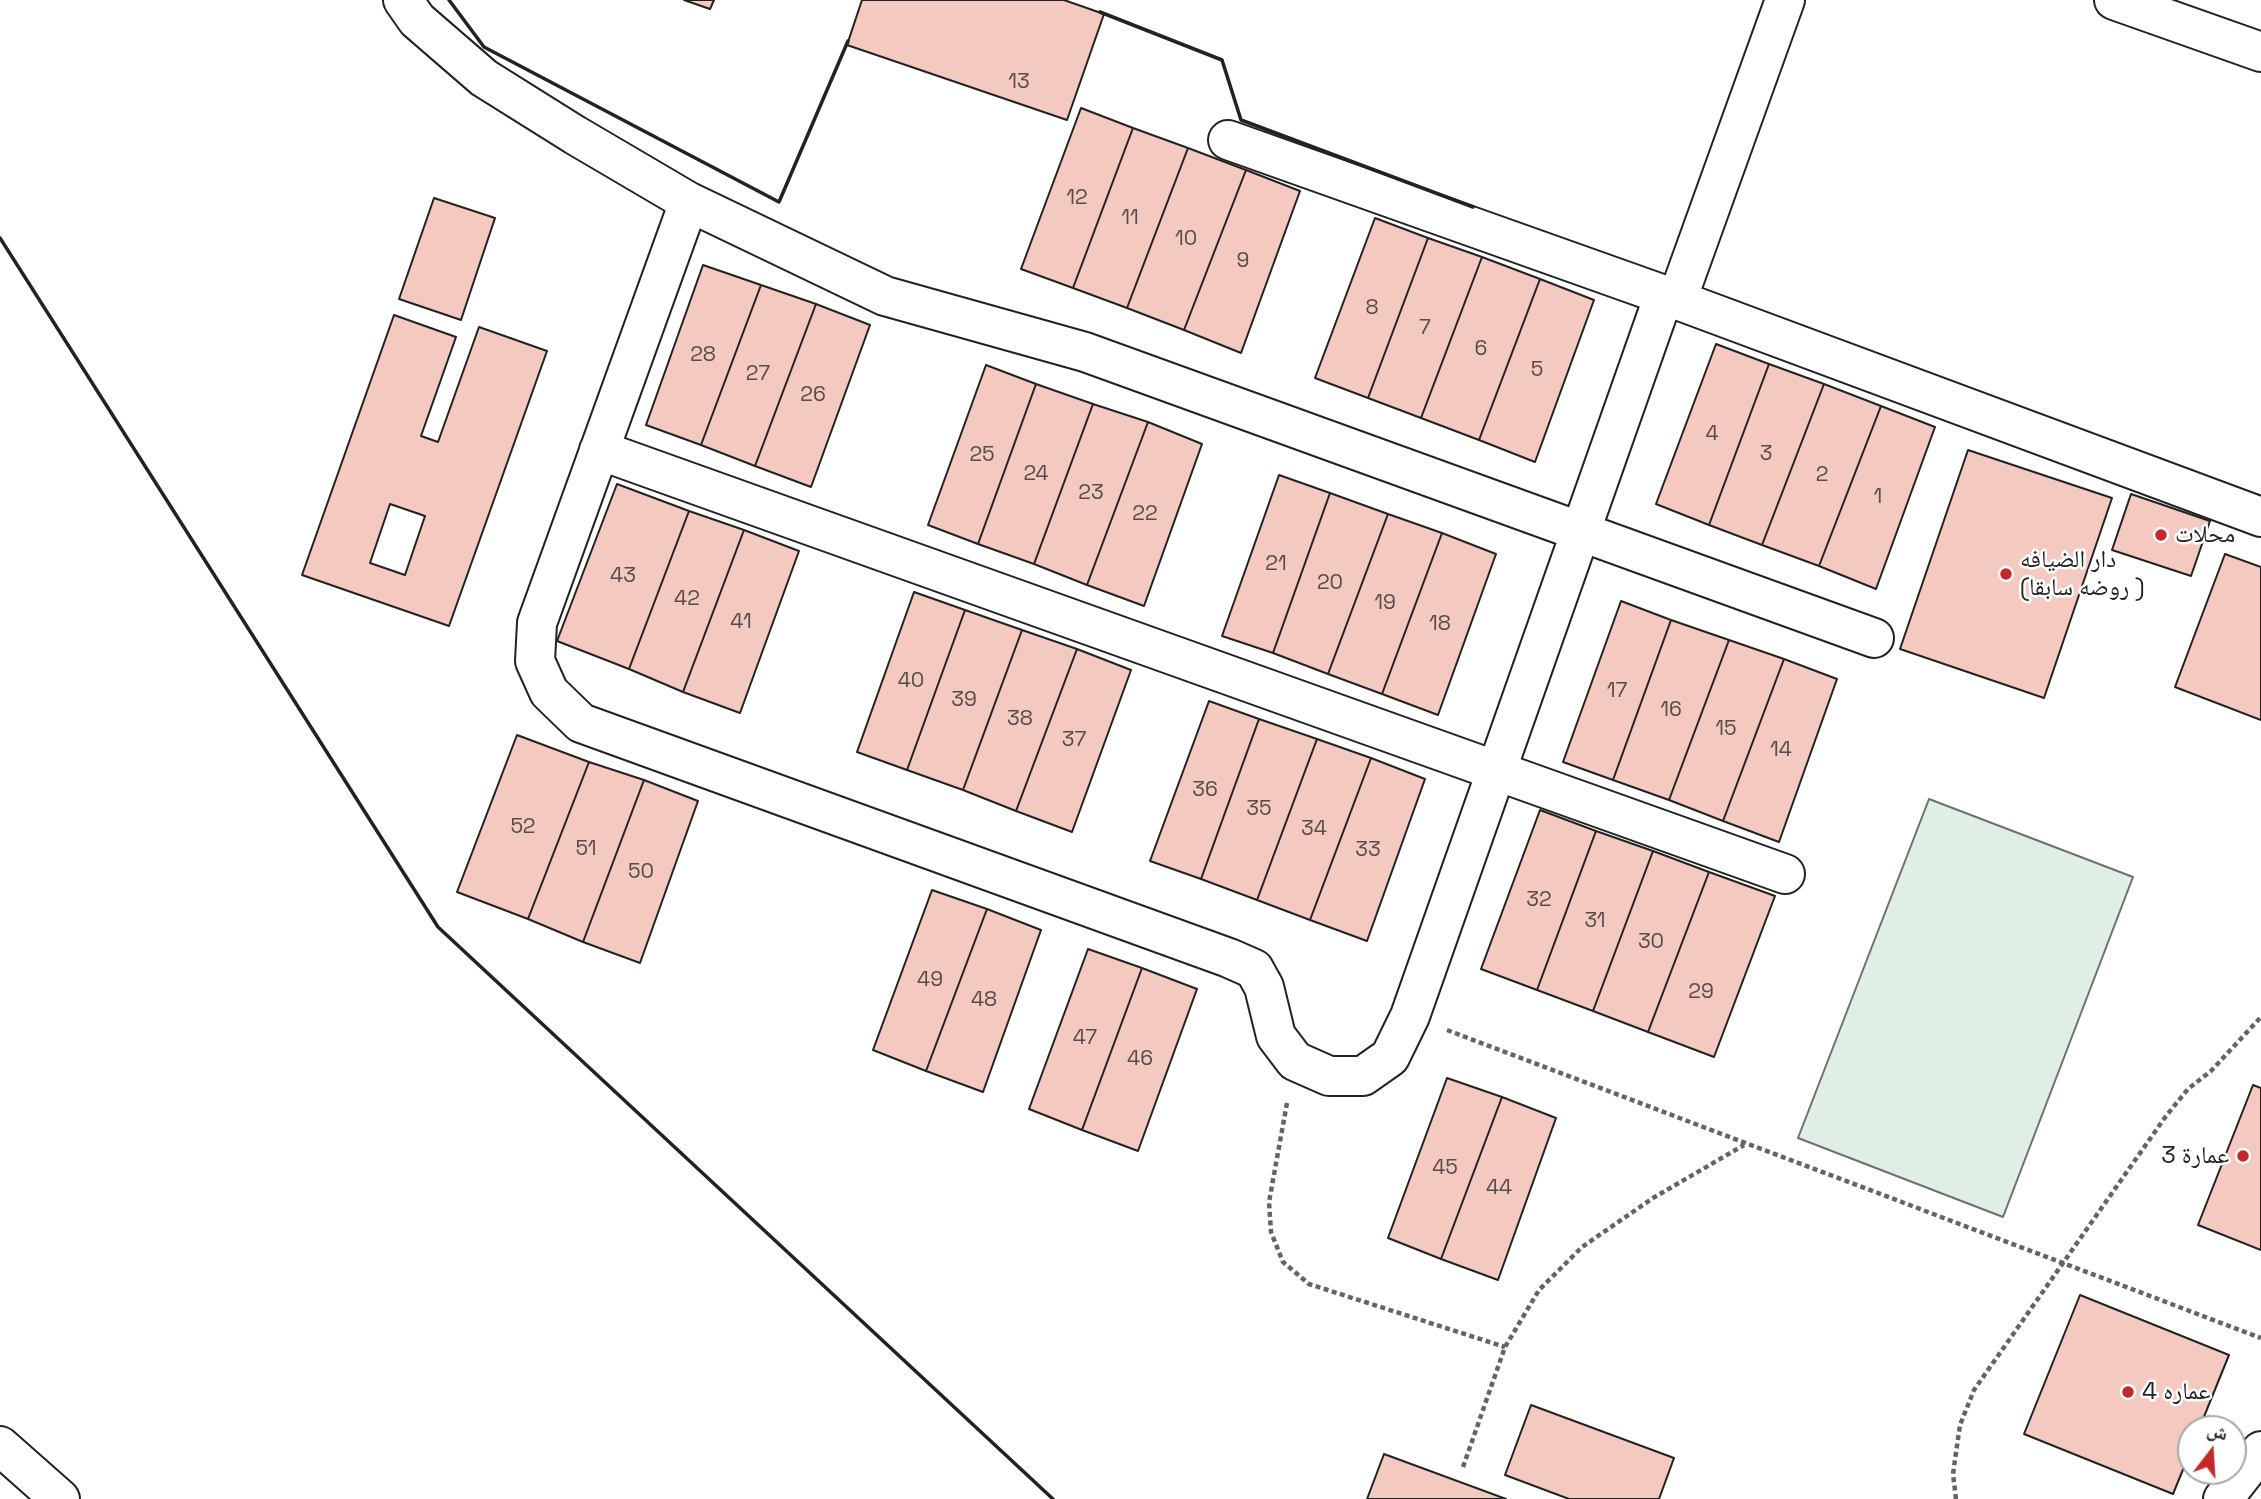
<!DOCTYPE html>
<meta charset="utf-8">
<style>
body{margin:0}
#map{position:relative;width:2261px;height:1499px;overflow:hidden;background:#fff;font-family:"Space Grotesk","Noto Naskh Arabic",sans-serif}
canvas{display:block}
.north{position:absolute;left:2177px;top:1415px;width:70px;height:70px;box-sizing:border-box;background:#fff;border:2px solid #a7a7a7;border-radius:50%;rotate:17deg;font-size:19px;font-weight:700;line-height:28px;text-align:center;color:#222}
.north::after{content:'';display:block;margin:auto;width:24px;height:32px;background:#c62828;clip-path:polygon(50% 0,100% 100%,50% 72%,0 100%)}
</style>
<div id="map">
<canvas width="2261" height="1499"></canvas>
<div class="north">ش</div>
</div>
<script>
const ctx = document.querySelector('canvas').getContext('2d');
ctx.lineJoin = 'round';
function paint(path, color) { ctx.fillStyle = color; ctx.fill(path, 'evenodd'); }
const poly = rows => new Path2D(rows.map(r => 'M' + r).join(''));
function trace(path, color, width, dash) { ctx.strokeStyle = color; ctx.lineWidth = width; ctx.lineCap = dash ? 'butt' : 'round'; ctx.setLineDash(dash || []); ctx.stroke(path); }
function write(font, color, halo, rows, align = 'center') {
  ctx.font = font + ' "Space Grotesk","Noto Naskh Arabic",sans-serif'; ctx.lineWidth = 5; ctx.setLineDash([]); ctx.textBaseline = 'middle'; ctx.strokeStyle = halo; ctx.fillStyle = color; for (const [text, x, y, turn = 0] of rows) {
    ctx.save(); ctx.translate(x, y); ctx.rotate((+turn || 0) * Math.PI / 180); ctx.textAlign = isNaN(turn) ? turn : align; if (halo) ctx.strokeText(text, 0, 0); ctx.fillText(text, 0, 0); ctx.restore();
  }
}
const green = poly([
 [1929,799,2133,877,2003,1217,1798,1138,1929,799]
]);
const building = poly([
 [684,0,714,0,710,9,684,0],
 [862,0,1064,0,1104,14,1067,120,847,45,862,0],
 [1081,108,1133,128,1073,288,1021,269,1081,108],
 [1133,128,1188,148,1127,308,1073,288,1133,128],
 [1188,148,1246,170,1184,330,1127,308,1188,148],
 [1246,170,1300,191,1241,353,1184,330,1246,170],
 [434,198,495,218,461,320,399,299,434,198],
 [1375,218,1428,238,1368,398,1315,378,1375,218],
 [1428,238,1482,257,1421,418,1368,398,1428,238],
 [1482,257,1540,279,1479,440,1421,418,1482,257],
 [703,265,761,285,701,445,646,425,703,265],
 [1540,279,1594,300,1535,462,1479,440,1540,279],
 [761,285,816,304,755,466,701,445,761,285],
 [816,304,870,325,811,487,755,466,816,304],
 [394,315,456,337,421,436,438,442,479,327,547,351,449,626,302,575,394,315],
 [390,504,425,516,405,575,370,563,390,504],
 [1716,344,1769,364,1709,525,1656,504,1716,344],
 [1769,364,1824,384,1762,545,1709,525,1769,364],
 [986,365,1036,384,978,544,928,525,986,365],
 [1036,384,1093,404,1034,564,978,544,1036,384],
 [1824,384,1881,406,1819,566,1762,545,1824,384],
 [1093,404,1148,422,1087,585,1034,564,1093,404],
 [1881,406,1935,427,1876,589,1819,566,1881,406],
 [1148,422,1202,444,1144,606,1087,585,1148,422],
 [1968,450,2112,498,2044,698,1900,649,1968,450],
 [1279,475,1330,493,1273,653,1222,636,1279,475],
 [617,484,689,511,629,669,557,641,617,484],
 [1330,493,1388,514,1328,674,1273,653,1330,493],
 [2131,494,2210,521,2191,576,2112,550,2131,494],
 [689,511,744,530,683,692,629,669,689,511],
 [1388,514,1442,533,1382,694,1328,674,1388,514],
 [744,530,799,551,740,713,683,692,744,530],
 [1442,533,1496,554,1438,715,1382,694,1442,533],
 [2225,554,2261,567,2261,720,2175,687,2225,554],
 [914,592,965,610,907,770,857,752,914,592],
 [1621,601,1671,620,1613,780,1563,762,1621,601],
 [965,610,1022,630,963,790,907,770,965,610],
 [1671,620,1729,640,1669,800,1613,780,1671,620],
 [1022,630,1077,649,1016,811,963,790,1022,630],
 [1729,640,1784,659,1723,821,1669,800,1729,640],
 [1077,649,1131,670,1072,832,1016,811,1077,649],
 [1784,659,1837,679,1779,842,1723,821,1784,659],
 [1209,701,1259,719,1201,879,1150,861,1209,701],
 [1259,719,1317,739,1257,900,1201,879,1259,719],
 [517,735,589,762,528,919,457,892,517,735],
 [1317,739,1371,758,1310,920,1257,900,1317,739],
 [1371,758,1425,779,1367,941,1310,920,1371,758],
 [589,762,644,780,583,942,528,919,589,762],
 [644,780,698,801,640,963,583,942,644,780],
 [1540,810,1596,831,1537,990,1481,969,1540,810],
 [1596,831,1653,851,1593,1011,1537,990,1596,831],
 [1653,851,1709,872,1648,1032,1593,1011,1653,851],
 [1709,872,1775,896,1714,1057,1648,1032,1709,872],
 [932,890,987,909,926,1071,873,1050,932,890],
 [987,909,1041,930,983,1092,926,1071,987,909],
 [1088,949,1142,968,1082,1130,1029,1109,1088,949],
 [1142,968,1197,989,1138,1151,1082,1130,1142,968],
 [1447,1078,1502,1097,1441,1259,1388,1238,1447,1078],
 [2253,1085,2261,1088,2261,1250,2198,1225,2253,1085],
 [1502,1097,1556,1118,1498,1280,1441,1259,1502,1097],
 [2080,1295,2229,1355,2199,1429,2191,1429,2191,1450,2173,1494,2024,1434,2080,1295],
 [1531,1405,1674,1458,1659,1499,1569,1499,1505,1475,1531,1405],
 [1384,1454,1506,1499,1367,1499,1384,1454]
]);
const path = poly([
 [1447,1030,2261,1338],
 [1287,1103,1269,1202,1271,1232,1283,1262,1309,1284,1505,1347],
 [1463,1467,1505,1347,1539,1290,1582,1247,1653,1198,1744,1145],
 [1956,1499,1953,1474,1960,1425,1974,1390,2166,1116,2188,1089,2211,1071,2261,1017]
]);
const street = poly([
 [403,0,417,20,484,78,575,135,689,202,885,296,1085,352,1874,638],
 [2114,0,2261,52],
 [1228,140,1664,295,2261,517],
 [689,202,537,623,535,661,549,692,581,723,1229,958,1254,969,1264,987,1276,1036,1295,1061,1329,1076,1363,1076,1390,1057,1410,1016,1664,295],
 [1677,300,1785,0],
 [599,450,1785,874],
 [2223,1499,2261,1451]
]);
const primary = poly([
 [0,1446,60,1499]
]);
const wall = poly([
 [449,0,484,47,779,202,848,41],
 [1100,12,1222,60,1241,120,1473,207],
 [0,238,438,927,1053,1499]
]);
const markers = [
 [2161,535,7,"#c62828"],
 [2006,574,7,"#c62828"],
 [2243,1156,7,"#c62828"],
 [2128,1392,7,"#c62828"]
];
const numberNames = [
 ["13",1019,82],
 ["12",1077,198],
 ["11",1130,218],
 ["10",1186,239],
 ["9",1243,261],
 ["8",1372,308],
 ["7",1425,328],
 ["6",1481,349],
 ["28",703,355],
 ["5",1537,370],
 ["27",758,374],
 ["26",813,395],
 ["4",1712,434],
 ["3",1766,454],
 ["25",982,455],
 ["24",1036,474],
 ["2",1822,475],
 ["23",1091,493],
 ["1",1878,497],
 ["22",1145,514],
 ["21",1276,564],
 ["43",623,576],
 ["20",1330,583],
 ["42",687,599],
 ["19",1385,603],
 ["41",741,622],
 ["18",1440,624],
 ["40",911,681],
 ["17",1617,691],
 ["39",964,700],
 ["16",1671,710],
 ["38",1020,719],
 ["15",1726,729],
 ["37",1074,740],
 ["14",1781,750],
 ["36",1205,790],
 ["35",1259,809],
 ["52",523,827],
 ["34",1314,829],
 ["51",586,849],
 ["33",1368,850],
 ["50",641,872],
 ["32",1539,900],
 ["31",1595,921],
 ["30",1651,942],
 ["49",930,980],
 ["29",1701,992],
 ["48",984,1000],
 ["47",1085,1038],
 ["46",1140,1059],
 ["45",1445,1168],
 ["44",1499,1188]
];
const poiNames = [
 ["محلات",2175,535],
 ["دار الضيافه",2020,560],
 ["(روضه سابقا )",2020,588],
 ["عمارة 3",2229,1156,"right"],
 ["عماره 4",2142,1392]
];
paint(green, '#e0efe3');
trace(green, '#6f6f6f', 2);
paint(building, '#f3c9c0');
trace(building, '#222', 2);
trace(street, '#222', 42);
trace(primary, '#222', 42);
trace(path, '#646464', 4.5, [5, 3.5]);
trace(street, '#fff', 38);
trace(primary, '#fff', 38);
trace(wall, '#222', 3.5);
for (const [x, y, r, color] of markers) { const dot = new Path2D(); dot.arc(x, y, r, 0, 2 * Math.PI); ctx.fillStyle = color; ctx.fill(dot); trace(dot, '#fff', 2.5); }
write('21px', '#564c4a', null, numberNames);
write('24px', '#222', '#fff', poiNames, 'left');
</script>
